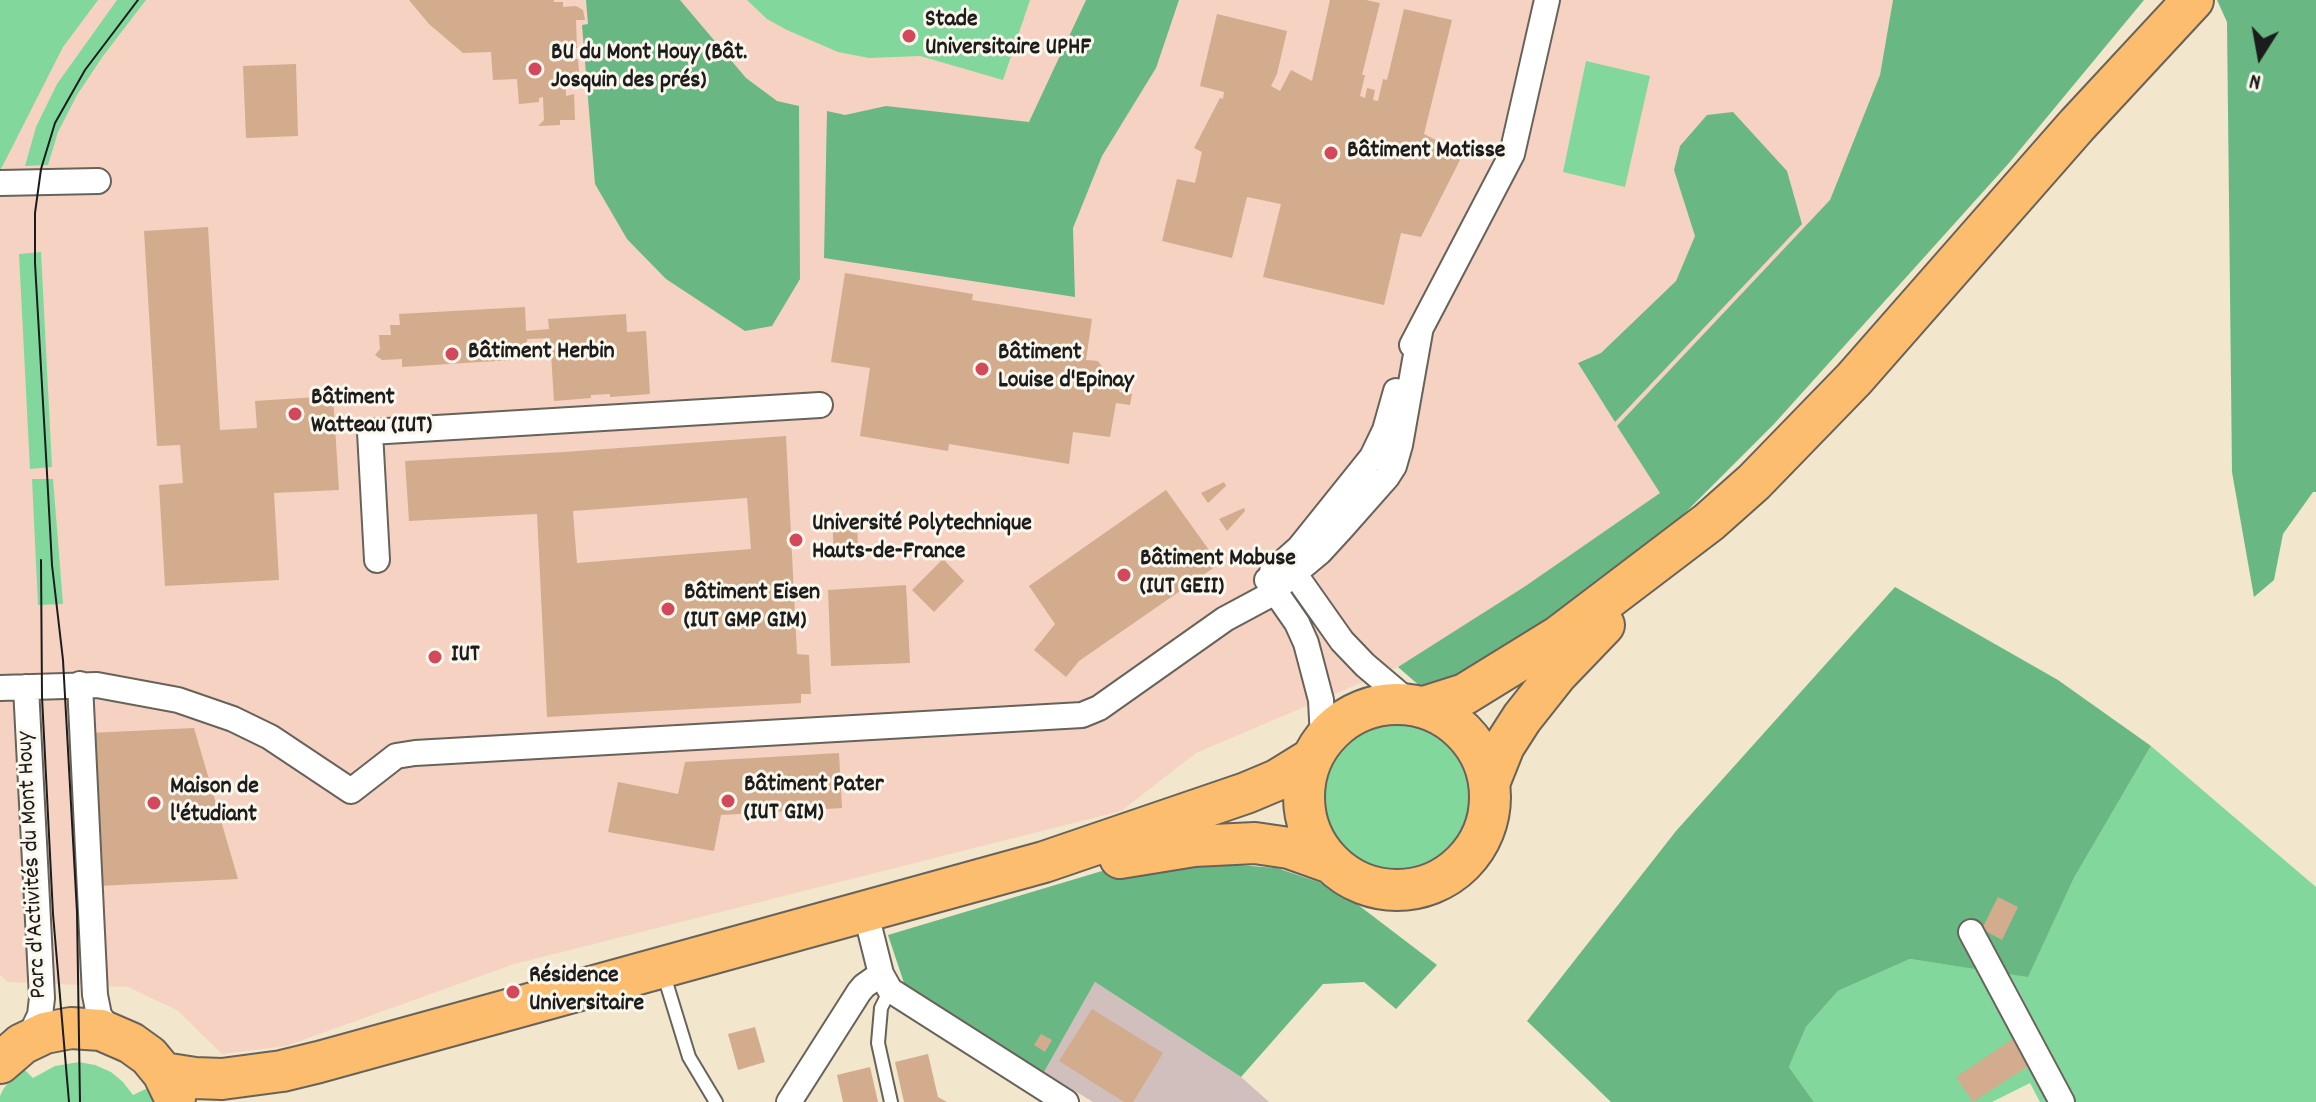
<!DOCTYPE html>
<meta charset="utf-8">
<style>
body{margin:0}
#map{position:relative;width:2316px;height:1102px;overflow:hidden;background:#f2e6cc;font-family:Dekko,sans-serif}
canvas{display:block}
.north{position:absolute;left:2220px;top:16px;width:80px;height:80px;-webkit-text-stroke:6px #fbf7ec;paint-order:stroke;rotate:191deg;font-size:22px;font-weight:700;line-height:32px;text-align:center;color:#1c1c1c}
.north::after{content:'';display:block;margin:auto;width:28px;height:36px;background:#1c1c1c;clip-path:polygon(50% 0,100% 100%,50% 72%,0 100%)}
</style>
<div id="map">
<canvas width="2316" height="1102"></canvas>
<div class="north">N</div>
</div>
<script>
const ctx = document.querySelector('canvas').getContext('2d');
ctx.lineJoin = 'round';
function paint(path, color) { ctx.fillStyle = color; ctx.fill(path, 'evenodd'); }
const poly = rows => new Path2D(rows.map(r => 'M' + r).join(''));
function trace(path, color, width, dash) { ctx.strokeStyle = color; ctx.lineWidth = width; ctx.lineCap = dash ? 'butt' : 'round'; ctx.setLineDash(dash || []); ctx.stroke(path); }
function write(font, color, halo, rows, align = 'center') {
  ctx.font = font + ' Dekko,sans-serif'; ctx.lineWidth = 6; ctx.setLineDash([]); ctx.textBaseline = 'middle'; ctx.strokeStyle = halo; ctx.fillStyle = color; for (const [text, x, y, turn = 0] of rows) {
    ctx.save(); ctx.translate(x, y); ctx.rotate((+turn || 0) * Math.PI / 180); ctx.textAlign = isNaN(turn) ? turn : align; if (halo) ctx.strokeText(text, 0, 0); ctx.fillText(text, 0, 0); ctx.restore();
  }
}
const built = poly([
 [0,0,1893,0,1880,75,1830,200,1660,493,1524,587,1398,667,1196,753,1121,811,514,964,286,1046,222,1054,177,1010,128,987,8,982,0,975]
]);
const industrial = poly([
 [1095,982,1241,1077,1269,1102,1093,1102,1044,1072]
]);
const green = poly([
 [0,0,98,0,63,47,0,171],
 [117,0,146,0,103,56,77,95,58,132,48,165,25,166,36,127,57,84],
 [747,0,1030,0,1003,80,920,56,869,58,838,52,787,30,767,19],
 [1586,61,1650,76,1625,187,1563,172],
 [41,252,52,467,30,469,19,254],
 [32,479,53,479,63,604,38,605],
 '1322 797a75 75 0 1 1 150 0a75 75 0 1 1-150 0Z',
 [2151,746,2316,887,2316,1102,2040,1102,2030,1083,1992,1102,1814,1102,1789,1067,1806,1027,1838,991,1910,959,2028,976,2074,878],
 [79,1062,95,1065,111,1072,123,1082,133,1095,150,1087,157,1102,0,1102,0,1096,4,1088,22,1067,33,1078,55,1066]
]);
const forest = poly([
 [586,0,680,0,746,78,777,101,799,106,800,279,772,326,745,331,666,279,627,239,595,184,582,25,588,24],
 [1086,0,1179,0,1156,68,1102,156,1073,228,1075,297,824,258,827,111,845,115,886,106,1029,122],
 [1893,0,2144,0,2009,163,1774,424,1662,536,1572,612,1463,680,1421,687,1398,667,1524,587,1660,493,1617,426,1830,200,1880,75],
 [2217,0,2316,0,2316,492,2313,492,2283,534,2274,580,2254,597,2232,472,2227,22],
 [1733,112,1787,171,1802,224,1615,422,1578,363,1601,353,1676,281,1695,236,1674,170,1680,146,1707,115],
 [1895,587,2058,680,2151,746,2074,878,2028,977,1910,959,1838,991,1806,1027,1789,1067,1814,1102,1611,1102,1527,1021,1676,831],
 [1200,862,1277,868,1336,888,1437,965,1396,1009,1364,982,1323,984,1241,1077,1095,982,1044,1072,905,986,888,935,1102,871]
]);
const building = poly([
 [409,0,554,0,554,2,563,2,563,7,576,6,583,10,585,20,576,20,577,48,563,48,565,59,578,59,580,84,566,84,566,96,574,94,575,120,560,120,560,125,538,126,544,120,543,97,539,98,539,102,519,104,517,79,493,80,491,52,463,53,429,24],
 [1330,0,1366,0,1380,3,1362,75,1365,75,1360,96,1365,98,1367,88,1375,90,1373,100,1378,101,1383,79,1387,80,1404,9,1452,20,1424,134,1463,154,1421,237,1401,233,1384,305,1263,277,1281,204,1247,197,1232,258,1162,241,1177,179,1195,183,1202,152,1194,148,1220,98,1223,99,1224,92,1200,86,1217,14,1287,31,1277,74,1271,86,1280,91,1291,70,1312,81],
 [296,64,298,136,246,138,243,66],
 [208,227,220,430,257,428,255,401,333,396,339,490,274,493,279,580,165,586,159,485,183,483,180,445,157,446,144,231],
 [845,273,973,294,972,300,1092,319,1086,360,1098,361,1120,392,1132,394,1130,405,1116,403,1110,437,1073,432,1069,464,949,444,948,451,860,436,870,368,831,362],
 [525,307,526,331,549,329,548,319,626,314,627,332,646,331,650,394,610,397,610,394,591,395,591,398,554,401,550,338,527,339,528,359,402,367,402,359,382,360,375,355,380,349,379,335,391,335,390,325,400,325,399,314],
 [786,436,797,654,809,655,811,694,801,694,801,703,547,717,537,514,409,521,405,461,564,452],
 [747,498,751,549,577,563,573,511],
 [1224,482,1226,486,1208,503,1201,493],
 [1166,490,1219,564,1079,661,1066,677,1034,650,1055,624,1029,586],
 [1244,508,1245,511,1227,531,1219,519],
 [857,522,858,550,834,551,832,523],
 [943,559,964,581,934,612,912,590],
 [906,585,910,663,831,666,828,590],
 [194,728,238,879,98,886,90,733],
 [839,753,842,808,721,815,714,851,608,832,618,782,678,794,685,762],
 [1998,897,2018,907,2002,940,1982,929],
 [1092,1009,1163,1053,1133,1102,1124,1102,1059,1061],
 [755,1027,765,1062,738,1070,728,1034],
 [1041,1034,1052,1040,1045,1052,1034,1045],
 [2016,1037,2033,1063,1973,1102,1956,1077],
 [928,1054,938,1097,947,1102,904,1102,895,1062],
 [870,1067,878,1102,843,1102,837,1075]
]);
const lane = poly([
 [666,982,689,1057,716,1102],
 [890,990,881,1008,878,1043,891,1102]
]);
const street = poly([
 [0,183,98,181],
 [1412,345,1512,154,1547,0],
 [377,560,370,432,820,405],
 [1287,563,1342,641,1365,665,1411,704],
 [1272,572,1299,548,1372,457,1385,430,1396,391],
 [1267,580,1297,623,1306,643,1321,700,1323,739],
 [80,684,95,995,99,1015,111,1033],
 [26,687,42,998,40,1015,28,1040],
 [0,688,97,685,178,700,233,719,270,737,351,791,396,756,415,753,1082,715,1099,708,1225,619,1266,597,1320,552,1342,528,1387,477,1394,466,1400,445,1420,332],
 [869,926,881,974,890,990,1066,1102],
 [1971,932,2062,1102],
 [789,1102,859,992,864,986,881,974]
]);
const primary = poly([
 '1304 797a93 93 0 1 1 186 0a93 93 0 1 1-186 0Z',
 [1424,707,1465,694,1559,636,1709,522,1754,482,1854,379,2077,125,2193,0],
 [1490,781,1504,746,1522,718,1556,675,1604,625],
 [1120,858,1194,846,1255,843,1289,848,1331,863],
 [0,1063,22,1044,45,1033,71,1028,101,1030,131,1043,149,1056,163,1073,175,1098],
 [163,1073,195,1078,222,1079,282,1071,319,1062,1044,862,1246,793,1277,780,1311,759]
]);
const tram = poly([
 [41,560,42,697,53,914,69,1102],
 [80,1102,77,912,63,660,52,565,47,473,35,263,35,213,41,169,55,123,85,70,138,0]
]);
const markers = [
 [909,36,8,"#d1495b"],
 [535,69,8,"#d1495b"],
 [1331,153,8,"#d1495b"],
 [452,354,8,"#d1495b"],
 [982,369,8,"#d1495b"],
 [295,414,8,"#d1495b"],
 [796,540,8,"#d1495b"],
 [1124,575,8,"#d1495b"],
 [668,609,8,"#d1495b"],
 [435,657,8,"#d1495b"],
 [728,801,8,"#d1495b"],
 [154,803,8,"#d1495b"],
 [513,992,8,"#d1495b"]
];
const poiNames = [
 ["Stade",925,22],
 ["Universitaire UPHF",925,50],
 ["BU du Mont Houy (Bât.",551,55],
 ["Josquin des prés)",551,83],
 ["Bâtiment Matisse",1347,153],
 ["Bâtiment Herbin",468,354],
 ["Bâtiment",998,355],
 ["Louise d'Epinay",998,383],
 ["Bâtiment",311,400],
 ["Watteau (IUT)",311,428],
 ["Université Polytechnique",812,526],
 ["Hauts-de-France",812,554],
 ["Bâtiment Mabuse",1140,561],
 ["(IUT GEII)",1140,589],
 ["Bâtiment Eisen",684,595],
 ["(IUT GMP GIM)",684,623],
 ["IUT",451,657],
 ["Bâtiment Pater",744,787],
 ["(IUT GIM)",744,815],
 ["Maison de",170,789],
 ["l'étudiant",170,817],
 ["Résidence",529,978],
 ["Universitaire",529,1006]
];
const streetNames = [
 ["Parc d'Activités du Mont Houy",34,865,-93]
];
paint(built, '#f5d2c2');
paint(industrial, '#d1bfbd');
paint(green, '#82d89c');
paint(forest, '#69b884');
paint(building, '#d2ac8c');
trace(lane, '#67635a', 16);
trace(street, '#67635a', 28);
trace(primary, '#67635a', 44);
trace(lane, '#fff', 12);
trace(street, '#fff', 24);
trace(primary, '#fcbd6e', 40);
trace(tram, '#1c1c1c', 2);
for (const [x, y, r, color] of markers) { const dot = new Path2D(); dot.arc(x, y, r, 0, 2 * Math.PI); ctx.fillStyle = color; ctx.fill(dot); trace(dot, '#fbf7ec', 3); }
write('bold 24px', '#1c1c1c', '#fbf7ec', poiNames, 'left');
write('24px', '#1c1c1c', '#fbf7ec', streetNames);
</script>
